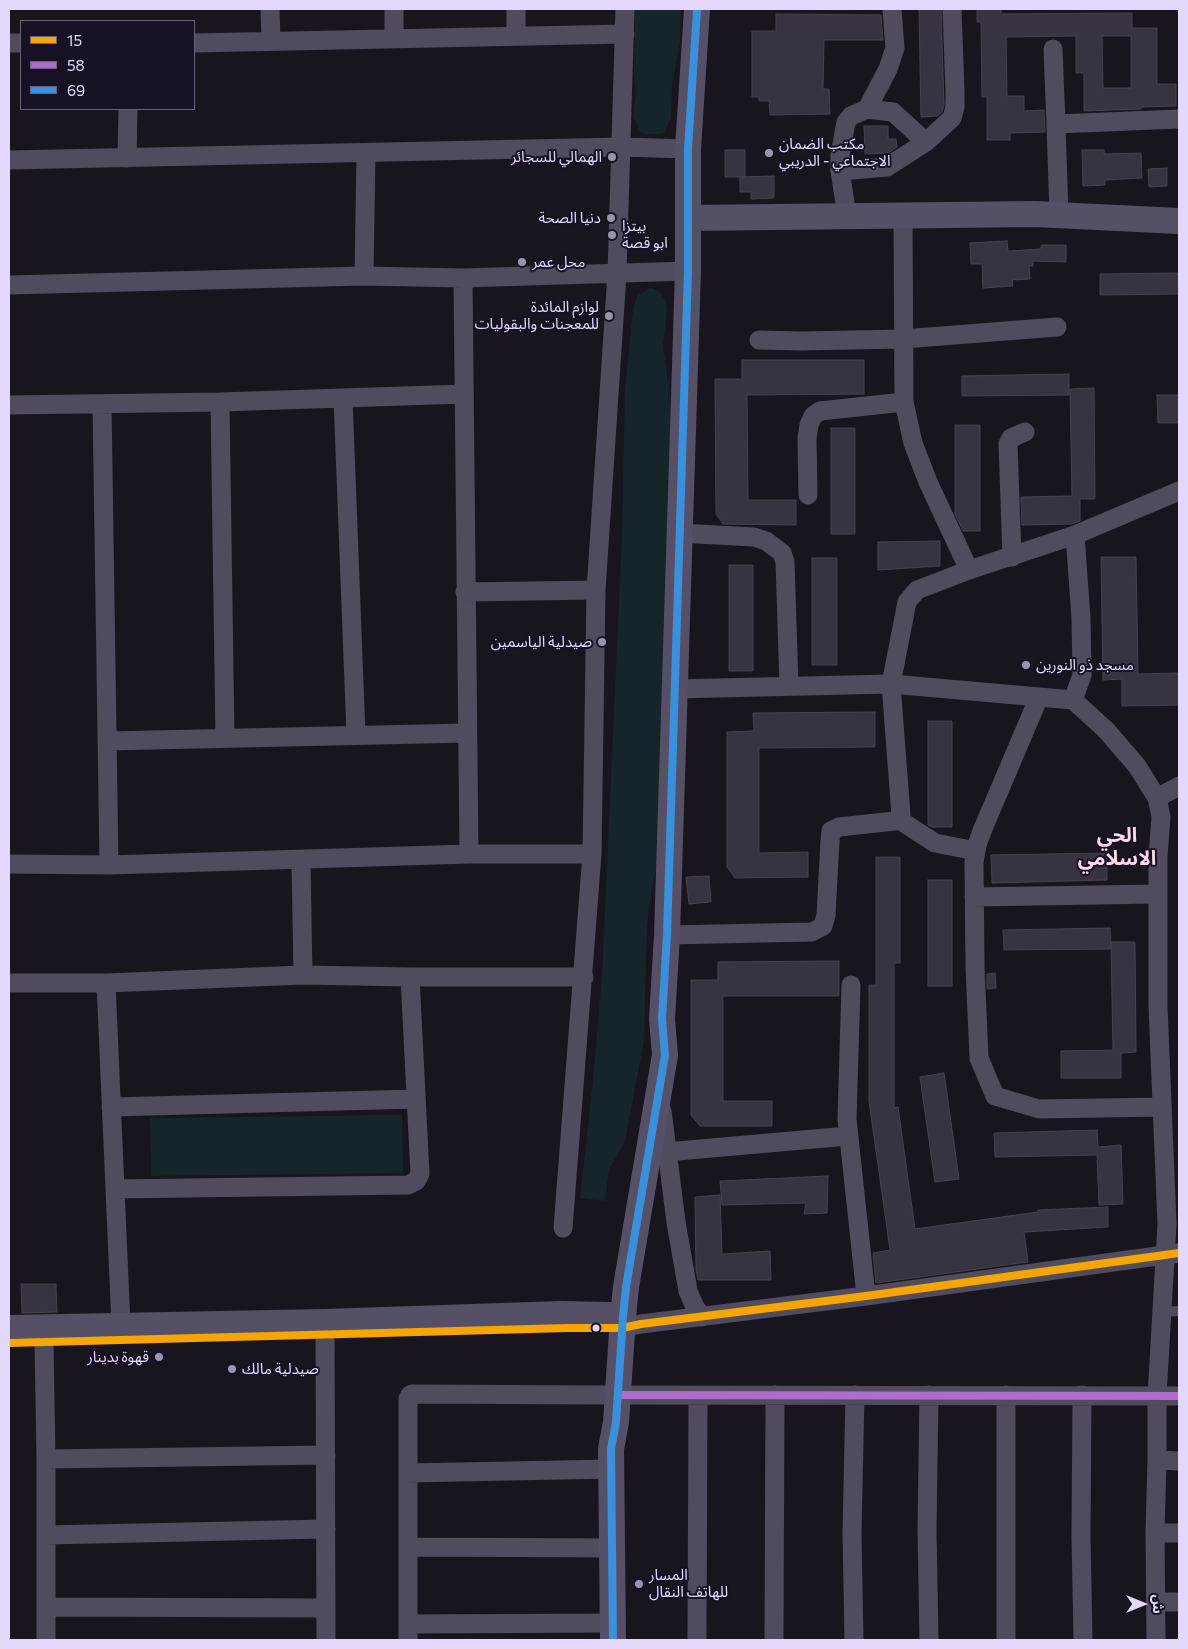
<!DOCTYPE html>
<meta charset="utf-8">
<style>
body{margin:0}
#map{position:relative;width:1188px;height:1649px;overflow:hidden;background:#19151f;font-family:Commissioner,"Noto Sans Arabic",sans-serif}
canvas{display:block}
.frame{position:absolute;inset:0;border:10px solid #e3d8fa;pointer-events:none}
.legend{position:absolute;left:20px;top:20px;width:175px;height:90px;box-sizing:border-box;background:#181123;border:1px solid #696179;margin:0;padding:6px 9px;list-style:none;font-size:15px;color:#e3d8fa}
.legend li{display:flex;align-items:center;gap:10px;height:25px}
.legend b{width:25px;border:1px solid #696179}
.north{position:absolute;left:1118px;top:1579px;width:50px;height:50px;-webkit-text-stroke:4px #181123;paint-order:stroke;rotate:90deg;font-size:14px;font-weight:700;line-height:20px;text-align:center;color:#e3d8fa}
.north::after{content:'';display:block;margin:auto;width:18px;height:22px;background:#e3d8fa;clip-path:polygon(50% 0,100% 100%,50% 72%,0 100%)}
</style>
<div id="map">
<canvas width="1188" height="1649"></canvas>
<div class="frame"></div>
<ul class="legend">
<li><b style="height:6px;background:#f7a600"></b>15</li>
<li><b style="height:6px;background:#b06ccc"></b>58</li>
<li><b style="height:6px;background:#3a90db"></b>69</li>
</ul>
<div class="north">ش</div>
</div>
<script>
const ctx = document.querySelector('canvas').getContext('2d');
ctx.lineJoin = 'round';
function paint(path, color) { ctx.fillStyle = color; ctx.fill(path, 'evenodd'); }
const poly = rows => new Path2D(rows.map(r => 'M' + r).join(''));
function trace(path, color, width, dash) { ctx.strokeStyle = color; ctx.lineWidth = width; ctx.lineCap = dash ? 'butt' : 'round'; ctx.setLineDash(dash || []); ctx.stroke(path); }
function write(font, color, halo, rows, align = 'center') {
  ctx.font = font + ' Commissioner,"Noto Sans Arabic",sans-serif'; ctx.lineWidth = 4; ctx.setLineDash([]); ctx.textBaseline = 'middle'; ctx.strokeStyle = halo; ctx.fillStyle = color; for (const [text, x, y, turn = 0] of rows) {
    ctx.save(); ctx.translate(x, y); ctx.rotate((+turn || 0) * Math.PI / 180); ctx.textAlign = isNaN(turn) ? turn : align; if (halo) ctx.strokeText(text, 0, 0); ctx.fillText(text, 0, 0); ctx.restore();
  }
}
const green = poly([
 [635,9,681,9,680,41,672,86,671,118,664,133,658,134,646,134,640,131,633,117,636,93,634,70],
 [650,288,660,292,665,300,667,309,663,347,669,385,671,423,657,866,651,893,647,925,644,1040,625,1141,609,1170,605,1201,580,1198,593,1080,602,976,622,536,625,390,633,310,637,296],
 [402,1115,403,1173,151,1176,150,1118]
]);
const building = poly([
 [919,9,941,9,944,105,942,112,937,116,921,117,919,9],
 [977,9,1001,9,1001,14,1132,13,1132,28,1157,28,1157,84,1176,84,1176,106,1141,107,1141,109,1084,111,1084,73,1076,73,1076,36,1006,37,1007,96,1024,96,1024,111,1044,110,1045,132,1010,133,1010,140,987,140,987,97,982,97,981,22,977,22,977,9],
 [1102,36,1131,36,1131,88,1103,88,1102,36],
 [776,14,881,15,883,40,824,40,823,89,829,89,830,114,770,115,769,101,759,101,759,97,752,97,752,31,776,31,776,14],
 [864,126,888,126,888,139,896,139,897,147,888,153,865,154,864,126],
 [725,150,745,150,745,177,725,177,725,150],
 [1082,150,1104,150,1104,154,1141,153,1142,178,1105,180,1105,185,1083,186,1082,150],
 [1167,168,1167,186,1149,187,1148,169,1167,168],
 [774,176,774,198,751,199,751,192,740,192,740,177,774,176],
 [1007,241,1008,251,1041,249,1041,245,1066,245,1066,262,1033,261,1033,266,1029,266,1030,279,1012,280,1013,286,983,288,982,264,971,264,970,243,1007,241],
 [1179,273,1179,294,1100,295,1100,274,1179,273],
 [742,360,864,360,864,394,747,395,748,500,796,500,796,525,723,524,716,514,715,379,742,379,742,360],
 [1069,374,1069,395,962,396,962,376,1069,374],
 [1094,388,1095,499,1080,499,1080,521,1072,524,1022,525,1021,497,1072,496,1070,389,1094,388],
 [1157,395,1179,395,1179,423,1158,423,1157,395],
 [955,425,980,425,980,531,963,531,955,514,955,425],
 [831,428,855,428,855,534,831,534,831,428],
 [940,541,940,566,878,570,878,542,940,541],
 [1101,557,1136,557,1138,674,1179,673,1179,705,1122,706,1122,679,1103,680,1101,557],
 [812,558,837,558,837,665,812,665,812,558],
 [729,565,753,565,753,671,729,671,729,565],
 [875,712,875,747,759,748,759,853,808,852,808,877,735,878,727,867,727,732,754,731,753,713,875,712],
 [928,721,952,721,952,827,932,827,928,825,928,721],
 [1107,853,1107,880,992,883,991,855,1107,853],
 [876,857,900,857,900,963,894,963,894,1108,898,1107,915,1229,1038,1212,1038,1210,1108,1207,1108,1227,1024,1232,1028,1262,876,1283,873,1253,890,1250,869,1101,869,985,876,985,876,857],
 [709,876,711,902,689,904,686,877,709,876],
 [928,880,952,880,952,986,928,986,928,880],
 [1110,928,1111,949,1004,950,1003,930,1110,928],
 [1111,942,1135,942,1136,1052,1121,1053,1121,1078,1061,1078,1061,1051,1113,1050,1111,942],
 [839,961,839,996,723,996,723,1101,772,1101,772,1126,700,1126,691,1115,691,980,718,980,718,962,839,961],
 [995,973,996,988,987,989,987,974,995,973],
 [944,1073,959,1179,935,1182,920,1077,944,1073],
 [1097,1130,1098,1147,1121,1145,1123,1204,1099,1205,1097,1155,995,1157,994,1133,1097,1130],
 [828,1176,827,1213,804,1214,806,1203,722,1205,720,1181,828,1176],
 [720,1195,722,1254,770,1251,771,1280,698,1280,696,1269,695,1197,720,1195],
 [21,1284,56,1284,57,1312,22,1313,21,1284]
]);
const lane = poly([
 [1162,1312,1179,1311]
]);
const street = poly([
 [270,9,271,41],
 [394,9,394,39],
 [516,9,516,36],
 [9,43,21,43],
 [194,43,625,34],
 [1053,49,1056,124],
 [867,109,888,69,895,48,892,9],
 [127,158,128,109],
 [9,160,622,147,688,149],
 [840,171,887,167,926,142,952,118,955,107,955,91,952,9],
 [903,215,904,402,913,443,928,482,969,570],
 [1059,215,1056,124,1179,119],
 [847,216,840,171,840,155,846,122,851,116,867,109,893,112,926,142],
 [364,276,366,153],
 [463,278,469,854],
 [9,285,364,276,463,278,688,271],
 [759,340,801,341,903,339,1057,327],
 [343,398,356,735],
 [220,402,225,738],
 [102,404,109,865],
 [9,405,220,402,464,394],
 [808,495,807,438,809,425,813,416,820,411,904,402],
 [679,533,754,537,766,541,782,553,785,562,789,686],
 [1012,557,1008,444,1011,438,1025,432],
 [465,592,596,590],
 [674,689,891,684,1073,700,1106,730,1137,766,1157,798,1161,817,1158,856,1158,1007,1167,1224,1157,1396,1157,1460,1155,1533,1156,1640],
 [1039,697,982,831,977,845,974,862,975,967,979,1058,995,1096,1039,1109,1162,1107],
 [1073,700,1082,675,1081,618,1075,535],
 [107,741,467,733],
 [1157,798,1179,786],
 [898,819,935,843,976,851],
 [301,860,303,975],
 [9,864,109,865,469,854,592,854],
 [974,897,1158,894],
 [667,935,812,932,823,926,826,915,830,841,831,831,839,827,895,821,901,815,891,684,907,602,917,590,969,570,1075,535,1179,491],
 [9,983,106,983,303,975,410,977,584,977],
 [106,983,115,1189,408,1185,416,1181,420,1174,410,977],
 [851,985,847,1119,866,1296],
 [111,1107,416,1099],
 [662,1111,676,1222,688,1291,695,1307,702,1317],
 [666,1152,848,1136],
 [115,1189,121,1325],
 [563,1228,592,854,596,590,617,274,625,9],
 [325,1322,326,1640],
 [622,1328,641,1324,866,1296,1179,1253],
 [44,1342,46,1459,46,1640],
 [618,1395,1179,1396],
 [929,1395,927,1530,929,1640],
 [1082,1395,1081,1536,1083,1640],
 [46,1459,326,1455],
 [1157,1460,1179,1461],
 [408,1473,611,1469],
 [1155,1533,1179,1533],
 [46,1535,326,1529],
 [408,1547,613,1548],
 [1156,1602,1179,1602],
 [46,1607,326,1608],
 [408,1624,613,1623],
 [408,1640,408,1399,410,1395,412,1394,606,1395],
 [697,1640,698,1395],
 [774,1640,775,1395],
 [854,1640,852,1533,855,1395],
 [1006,1640,1006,1395]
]);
const secondary = poly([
 [689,218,1035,214,1179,221],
 [9,1328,325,1322,561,1314,609,1315,623,1317],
 [613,1640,611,1449,616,1422,623,1317,626,1287,665,1055,662,1019,667,935,688,271,688,149,697,9]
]);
const bus1 = poly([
 [9,1343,568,1328,622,1328,641,1324,866,1296,1179,1253]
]);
const bus2 = poly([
 [618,1395,1179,1396]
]);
const bus3 = poly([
 [613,1640,611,1449,616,1422,623,1317,626,1287,665,1055,662,1019,667,935,688,271,688,149,697,9]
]);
const markers = [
 [769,153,5,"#9c94ad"],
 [612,157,5,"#9c94ad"],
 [611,218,5,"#9c94ad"],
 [612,235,5,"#9c94ad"],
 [522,262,5,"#9c94ad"],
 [609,316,5,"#9c94ad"],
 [602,642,5,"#9c94ad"],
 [1026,665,5,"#9c94ad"],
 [596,1328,4.5,"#e3d8fa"],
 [159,1357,5,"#9c94ad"],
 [232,1369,5,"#9c94ad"],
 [639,1584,5,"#9c94ad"]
];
const poiNames = [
 ["مكتب الضمان",779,144],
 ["الاجتماعي - الدريبي",779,161],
 ["الهمالي للسجائر",602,157,"right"],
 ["دنيا الصحة",601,218,"right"],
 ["بيتزا",622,226],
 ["ابو قصة",622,243],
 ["محل عمر",532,262],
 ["لوازم المائدة",599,307,"right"],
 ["للمعجنات والبقوليات",599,324,"right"],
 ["صيدلية الياسمين",592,642,"right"],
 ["مسجد ذو النورين",1036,665],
 ["قهوة بدينار",149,1357,"right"],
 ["صيدلية مالك",242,1369],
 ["المسار",649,1575],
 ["للهاتف النقال",649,1592]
];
const districtNames = [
 ["الحي",1117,835],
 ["الاسلامي",1117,858]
];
paint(green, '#16252a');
paint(building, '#393341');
trace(building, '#474152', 1);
trace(lane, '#504c5e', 10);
trace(street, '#504c5e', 19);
trace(secondary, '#555065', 26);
trace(bus1, '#f7a600', 8);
trace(bus2, '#b06ccc', 8);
trace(bus3, '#3a90db', 8);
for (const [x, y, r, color] of markers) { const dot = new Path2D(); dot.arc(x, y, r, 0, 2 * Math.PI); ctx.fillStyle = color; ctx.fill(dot); trace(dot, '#181123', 2); }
write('15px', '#e3d8fa', '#181123', poiNames, 'left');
write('bold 20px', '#fadae8', '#181123', districtNames);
</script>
